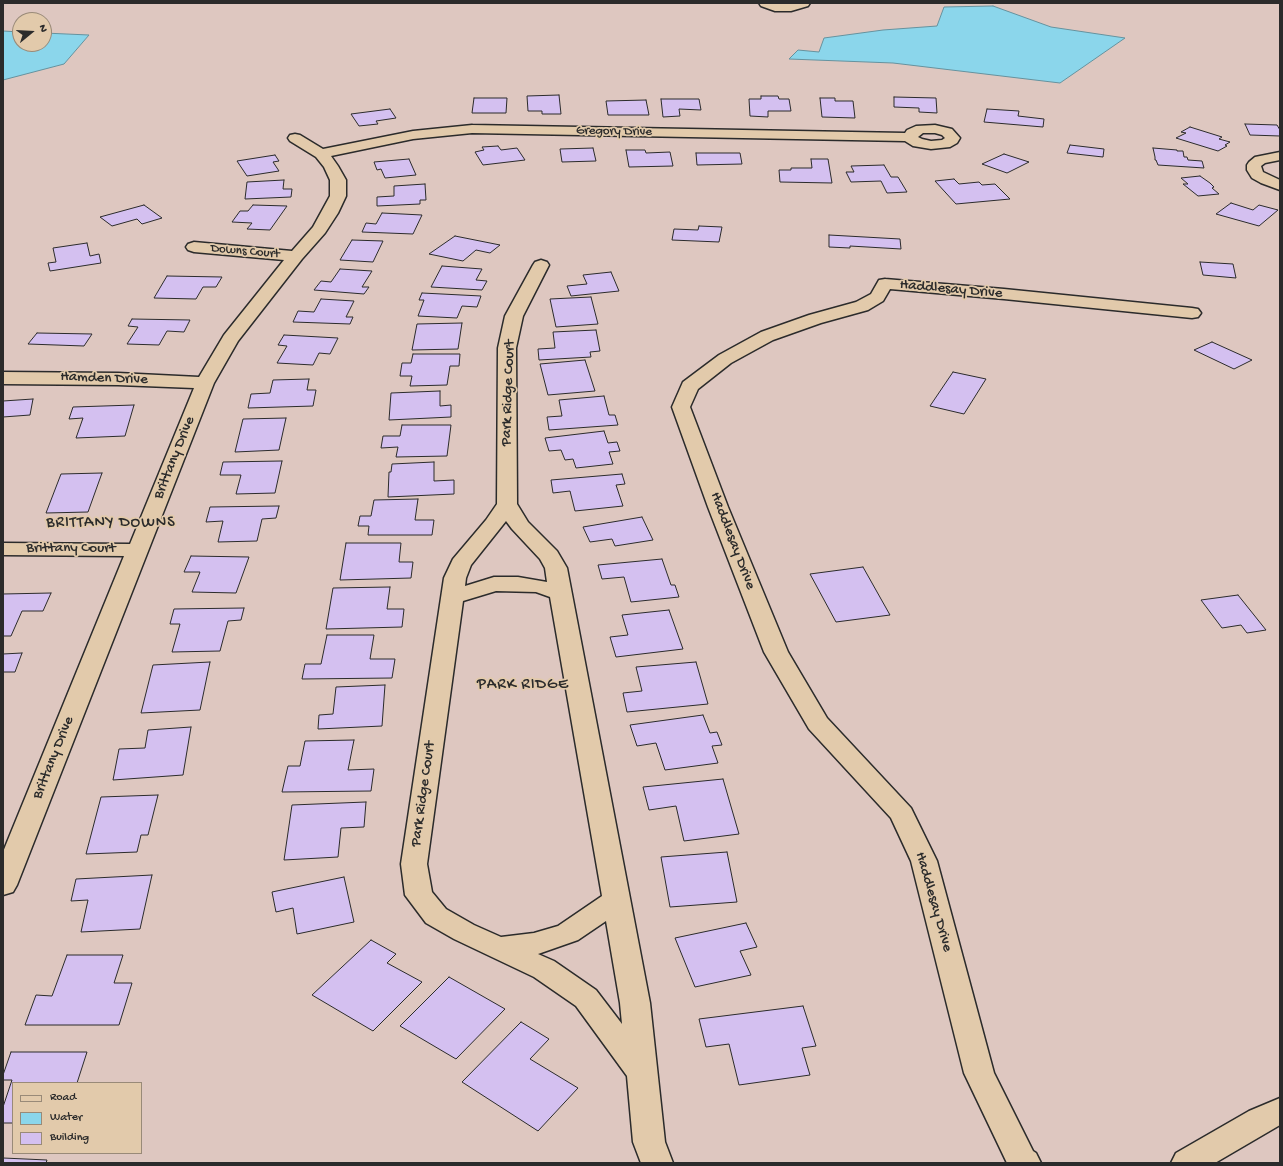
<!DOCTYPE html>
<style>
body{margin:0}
#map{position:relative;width:1283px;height:1166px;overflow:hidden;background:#dec7c0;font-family:"Gochi Hand",sans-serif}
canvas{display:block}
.frame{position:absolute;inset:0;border:4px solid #2b2b2b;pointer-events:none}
.legend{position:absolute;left:12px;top:1082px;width:130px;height:72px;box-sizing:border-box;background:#e2caab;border:1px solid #998a78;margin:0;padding:5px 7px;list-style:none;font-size:12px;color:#2b2b2b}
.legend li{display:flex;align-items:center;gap:8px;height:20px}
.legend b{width:20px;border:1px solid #998a78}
.north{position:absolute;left:12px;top:12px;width:40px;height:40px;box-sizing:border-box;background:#e2caab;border:1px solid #998a78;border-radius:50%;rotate:72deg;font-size:11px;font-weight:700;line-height:16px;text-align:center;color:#2b2b2b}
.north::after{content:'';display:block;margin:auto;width:14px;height:18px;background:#2b2b2b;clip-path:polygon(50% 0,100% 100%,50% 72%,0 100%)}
</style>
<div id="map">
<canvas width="1283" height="1166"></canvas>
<div class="frame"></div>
<ul class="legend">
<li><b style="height:5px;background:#e2caab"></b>Road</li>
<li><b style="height:11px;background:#8bd6eb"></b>Water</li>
<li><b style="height:11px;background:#d4c0f0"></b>Building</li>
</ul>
<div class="north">N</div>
</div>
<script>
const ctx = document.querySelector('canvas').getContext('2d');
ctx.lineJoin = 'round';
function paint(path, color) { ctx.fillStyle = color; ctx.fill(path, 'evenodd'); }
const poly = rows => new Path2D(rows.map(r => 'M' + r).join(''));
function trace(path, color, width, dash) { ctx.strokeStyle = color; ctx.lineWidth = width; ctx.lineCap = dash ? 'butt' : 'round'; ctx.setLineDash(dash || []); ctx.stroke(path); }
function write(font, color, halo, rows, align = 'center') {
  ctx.font = font + ' "Gochi Hand",sans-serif'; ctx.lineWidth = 3.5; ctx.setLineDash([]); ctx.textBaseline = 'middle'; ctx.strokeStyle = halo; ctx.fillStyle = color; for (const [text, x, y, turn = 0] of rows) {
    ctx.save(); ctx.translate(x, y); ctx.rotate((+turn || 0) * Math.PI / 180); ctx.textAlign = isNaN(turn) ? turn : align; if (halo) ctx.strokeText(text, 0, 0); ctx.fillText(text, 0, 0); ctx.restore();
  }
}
const water = poly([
 [993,6,1051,27,1125,38,1060,83,893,63,789,59,798,50,819,52,824,38,883,30,937,26,944,7,993,6],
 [3,31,20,32,20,44,44,44,44,33,89,35,64,64,3,80,3,31]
]);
const building = poly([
 [559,95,561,114,542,114,542,111,528,111,527,96,559,95],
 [761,96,778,96,779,99,789,99,791,111,768,111,768,117,750,116,749,99,761,99,761,96],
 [894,97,936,98,937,113,919,112,919,108,894,107,894,97],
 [474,98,507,98,506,113,472,113,474,98],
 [820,98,835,98,835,101,853,101,855,118,822,117,820,98],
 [661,99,699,99,701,110,679,109,680,116,663,117,661,99],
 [646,100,649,115,608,115,606,101,646,100],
 [390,109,396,118,376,121,378,124,359,126,351,114,390,109],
 [987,109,1019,111,1018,116,1044,119,1043,127,984,122,987,109],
 [1245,124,1277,125,1280,130,1280,136,1250,135,1245,124],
 [1190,127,1222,137,1219,139,1230,142,1225,145,1227,146,1218,151,1176,138,1186,133,1181,132,1190,127],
 [1070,145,1104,149,1103,157,1067,153,1070,145],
 [498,146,501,150,517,148,525,160,483,165,475,152,484,150,482,147,498,146],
 [593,148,596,161,562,162,560,149,593,148],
 [1153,148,1177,150,1177,151,1183,151,1184,157,1187,157,1188,160,1202,161,1204,168,1158,165,1156,160,1155,160,1155,157,1153,148],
 [626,150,645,150,646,153,670,152,673,166,629,167,626,150],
 [696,153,740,153,742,164,697,165,696,153],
 [1004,154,1029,162,1007,173,982,164,1004,154],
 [275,155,279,161,273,162,279,171,247,176,237,161,275,155],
 [409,159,416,175,385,178,381,169,377,170,374,162,409,159],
 [811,159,828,159,832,183,780,182,779,170,791,170,791,168,812,168,811,159],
 [884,165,891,177,898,177,907,192,887,193,881,181,851,182,846,172,854,172,851,166,884,165],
 [1200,176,1210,183,1214,187,1212,188,1219,194,1198,196,1183,184,1188,184,1181,178,1200,176],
 [954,179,959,184,979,182,982,185,995,184,1010,199,956,204,935,181,954,179],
 [284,180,283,189,292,189,291,197,245,199,247,182,284,180],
 [425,184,426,200,420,200,420,204,377,206,377,197,394,196,394,186,425,184],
 [1231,203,1253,210,1259,205,1278,210,1259,226,1216,214,1231,203],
 [144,205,162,218,142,224,137,219,112,226,100,217,144,205],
 [253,205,287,206,270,230,247,229,252,223,232,222,240,211,248,211,253,205],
 [382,213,422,215,413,234,362,232,366,223,376,224,382,213],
 [699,226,722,227,719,242,672,240,674,229,698,230,699,226],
 [829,235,900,239,901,249,850,246,850,248,829,247,829,235],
 [455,236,500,245,490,253,476,250,463,261,429,254,455,236],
 [352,240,383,241,373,262,340,260,352,240],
 [87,243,90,256,99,254,101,263,50,271,48,263,56,262,53,248,87,243],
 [1200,262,1233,264,1236,278,1203,275,1200,262],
 [442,266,482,269,476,280,487,281,482,290,431,287,442,266],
 [340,269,372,271,362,287,369,287,364,294,314,290,321,281,331,282,340,269],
 [611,272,619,291,571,296,567,286,587,284,583,275,611,272],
 [167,276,222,277,216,287,203,287,196,299,154,298,167,276],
 [422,293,481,296,477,307,462,306,457,318,418,316,424,300,419,300,422,293],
 [591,297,598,324,556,327,550,299,591,297],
 [321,299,354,301,346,317,353,317,350,324,293,322,298,311,314,312,321,299],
 [132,319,190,320,184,332,167,331,159,345,127,344,138,327,128,326,132,319],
 [462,323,458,349,412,350,417,324,462,323],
 [596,330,600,351,590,352,591,357,539,360,538,349,555,348,553,332,596,330],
 [37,333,92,334,84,346,28,344,37,333],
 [284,335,338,338,330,354,319,353,313,365,277,363,287,346,278,345,284,335],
 [1212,342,1252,360,1234,369,1194,350,1212,342],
 [413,354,460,354,459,366,450,366,447,385,410,386,412,376,400,376,402,363,411,363,413,354],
 [585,360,595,391,548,395,540,364,585,360],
 [953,372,986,379,964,414,930,406,953,372],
 [309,379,307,390,316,390,313,406,248,408,251,394,270,393,273,380,309,379],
 [440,391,440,406,451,405,451,417,389,420,391,393,440,391],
 [604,396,609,415,615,415,618,425,549,430,547,417,562,416,559,400,604,396],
 [33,399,30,415,3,417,3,401,33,399],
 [134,405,125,436,76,438,83,418,69,419,73,407,134,405],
 [286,418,279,450,235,452,243,419,286,418],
 [402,425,451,425,447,456,396,457,398,447,381,448,383,436,400,436,402,425],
 [604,431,608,443,617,442,620,451,609,452,613,464,576,468,573,459,565,460,561,450,549,451,545,438,604,431],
 [282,461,275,493,236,494,241,475,220,475,223,462,282,461],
 [434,462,434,481,454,480,454,494,388,497,389,472,391,472,392,464,434,462],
 [102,473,88,512,46,513,61,474,102,473],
 [622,474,625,484,616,485,623,506,575,511,570,491,553,493,551,480,622,474],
 [418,499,415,520,434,520,432,535,368,535,369,526,358,526,360,516,371,516,374,500,418,499],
 [279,506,276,518,262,519,257,541,218,542,223,521,206,522,210,507,279,506],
 [642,517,653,540,615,546,612,539,590,542,583,527,642,517],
 [346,543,401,543,399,562,413,562,411,578,340,580,346,543],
 [191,556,249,557,236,593,192,592,200,572,184,572,191,556],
 [662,559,671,585,675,585,679,597,631,602,624,577,602,579,598,565,662,559],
 [863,567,890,615,836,622,810,574,863,567],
 [390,587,387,609,404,609,402,627,326,629,333,588,390,587],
 [51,593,43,611,22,611,11,636,3,636,3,594,51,593],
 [1238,595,1266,630,1247,633,1241,625,1222,628,1201,600,1238,595],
 [244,608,241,620,228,621,220,651,172,652,180,624,170,624,174,609,244,608],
 [669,610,683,649,616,657,610,637,628,635,622,615,669,610],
 [327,635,374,635,370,659,395,659,392,678,302,679,305,664,321,664,327,635],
 [22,653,15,672,3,672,3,654,22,653],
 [210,662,200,710,141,713,153,665,210,662],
 [696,662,708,704,627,712,623,693,642,691,636,667,696,662],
 [385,685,382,726,318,729,319,715,333,714,336,687,385,685],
 [703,715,710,733,717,732,722,745,712,746,718,763,665,770,656,743,637,746,630,725,703,715],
 [191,727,183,775,113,780,119,749,145,748,148,730,191,727],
 [354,740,348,770,374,769,371,791,282,792,288,766,300,766,305,741,354,740],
 [723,779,739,834,684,841,676,806,649,810,643,787,723,779],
 [158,795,148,835,141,835,137,852,86,854,101,797,158,795],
 [366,802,364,827,341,828,338,857,284,860,292,805,366,802],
 [727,852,737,902,670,907,661,857,727,852],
 [152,875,140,929,81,932,88,900,71,901,76,879,152,875],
 [344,877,354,922,297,934,293,908,276,912,272,892,344,877],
 [746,923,757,947,740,951,751,975,695,987,675,938,746,923],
 [371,940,396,954,387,963,422,982,373,1031,312,995,371,940],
 [67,955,123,955,114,983,132,983,119,1025,25,1025,36,995,52,996,67,955],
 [449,977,505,1009,456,1059,400,1026,449,977],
 [803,1006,816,1046,802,1048,810,1075,739,1085,729,1044,706,1047,699,1019,803,1006],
 [521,1022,549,1039,530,1059,578,1088,538,1131,462,1082,521,1022],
 [11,1052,87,1052,77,1083,13,1083,13,1123,3,1123,3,1107,12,1080,3,1080,3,1075,11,1052],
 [3,1158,47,1160,46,1163,3,1163,3,1158]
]);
const minor = poly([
 [759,3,810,3,808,6,791,11,775,11,761,6,759,3],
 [472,125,905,133,907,130,916,126,935,125,952,129,960,138,957,143,950,147,931,149,913,146,905,141,472,133,413,139,331,156,338,166,346,180,346,196,338,213,325,233,302,259,238,341,214,383,17,885,13,892,3,895,3,852,124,556,3,555,3,543,130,544,194,388,118,385,3,384,3,372,118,373,199,377,224,335,284,260,194,252,188,250,186,247,188,244,194,242,292,251,313,227,330,196,330,180,324,167,316,157,290,141,288,138,290,135,295,134,300,135,323,149,413,131,472,125],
 [923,133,935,133,942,135,945,138,942,140,931,141,922,139,918,137,923,133],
 [1280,152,1280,160,1265,163,1261,166,1263,172,1280,180,1280,190,1261,183,1252,178,1247,170,1247,165,1249,162,1255,157,1280,152],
 [541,260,547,262,549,265,523,316,516,348,517,504,528,522,557,551,567,568,650,1003,665,1142,673,1163,641,1163,633,1142,627,1076,576,1006,534,977,454,939,426,923,405,895,401,864,444,578,453,559,486,520,497,504,498,348,505,316,533,265,535,262,541,260],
 [506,521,512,529,540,559,545,568,547,582,518,577,494,577,465,586,466,578,471,565,506,521],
 [496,591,536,592,550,597,602,896,558,926,534,933,501,937,474,925,446,909,432,892,427,864,463,601,496,591],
 [606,921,620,1003,622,1024,596,990,554,961,538,954,578,940,606,921],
 [885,279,1004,289,1192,308,1198,309,1201,313,1198,317,1192,318,1004,299,890,289,883,301,868,310,821,323,773,340,731,363,698,389,690,407,728,507,788,652,827,718,911,808,937,861,994,1073,1033,1151,1036,1153,1041,1163,1007,1163,964,1073,911,861,891,818,809,729,764,652,708,507,672,407,683,382,719,355,761,332,809,315,856,302,871,294,879,280,885,279],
 [1280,1098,1280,1125,1215,1163,1171,1163,1176,1153,1249,1111,1280,1098]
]);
const farStreetnames = [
 ["Gregory Drive",614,132,1],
 ["Downs Court",245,252,5]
];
const streetNames = [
 ["Haddlesay Drive",951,290,5],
 ["Hamden Drive",104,379,2],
 ["Park Ridge Court",509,393,-88],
 ["Brittany Drive",175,458,-68],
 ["Haddlesay Drive",732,541,69],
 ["Brittany Court",71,549],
 ["Brittany Drive",54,758,-68],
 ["Park Ridge Court",424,794,-82],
 ["Haddlesay Drive",933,902,74]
];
const neighbourhoodNames = [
 ["BRITTANY DOWNS",111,524],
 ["PARK RIDGE",523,686]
];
paint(water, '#8bd6eb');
trace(water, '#65929e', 1);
paint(building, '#d4c0f0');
trace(building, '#2b2b2b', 1);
trace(minor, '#2b2b2b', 3);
paint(minor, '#e2caab');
write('13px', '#2b2b2b', '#e2caab', farStreetnames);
write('15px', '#2b2b2b', '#e2caab', streetNames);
ctx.letterSpacing = '1px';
write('16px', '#2b2b2b', '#e2caab', neighbourhoodNames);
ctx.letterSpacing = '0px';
</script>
